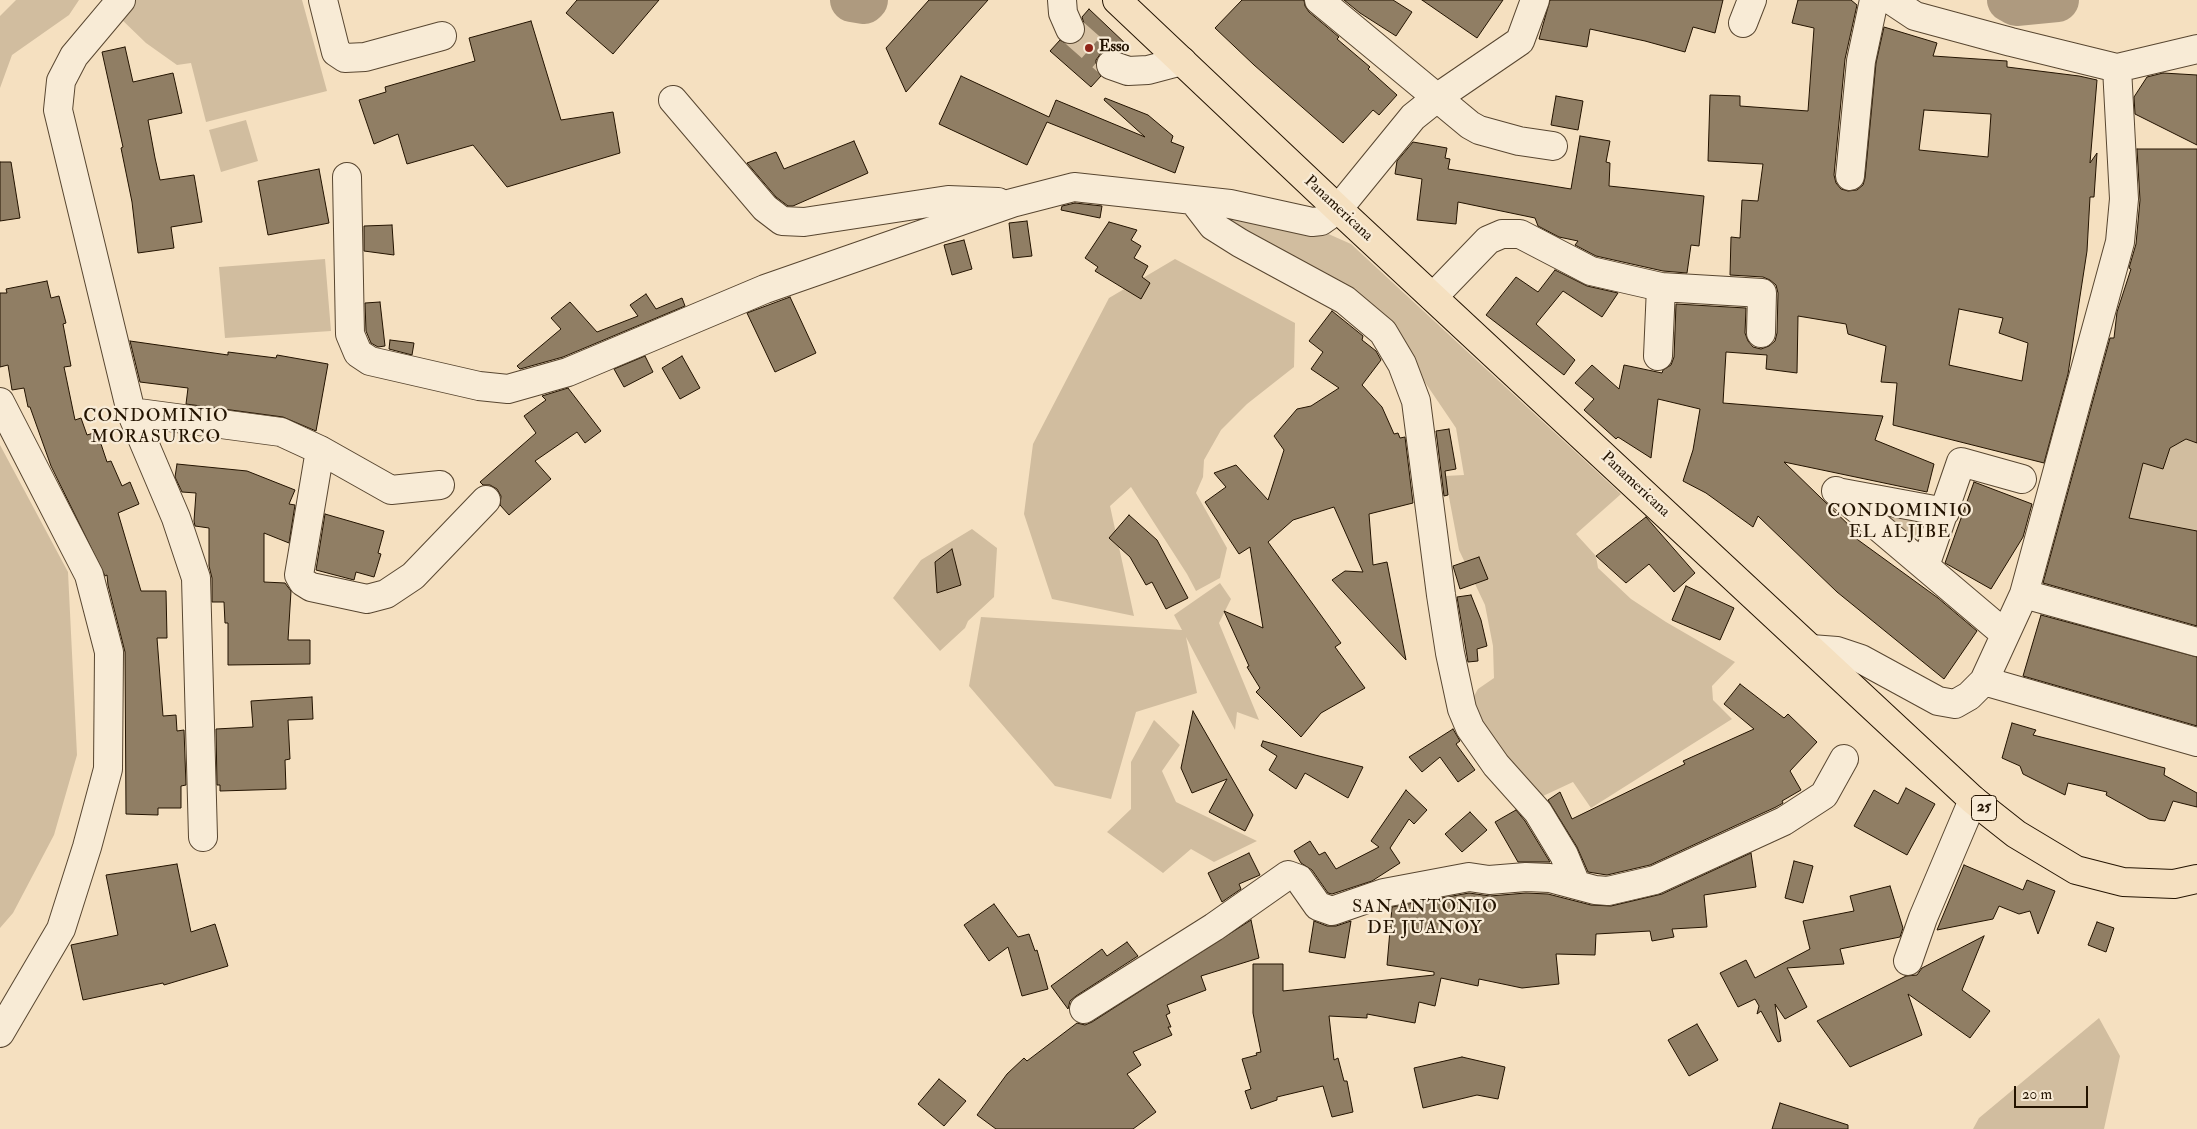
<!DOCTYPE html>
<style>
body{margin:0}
#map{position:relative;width:2197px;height:1129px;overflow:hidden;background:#f5e0c0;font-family:"IM FELL Double Pica",serif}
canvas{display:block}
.scale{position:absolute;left:2014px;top:1086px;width:74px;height:22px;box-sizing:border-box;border:2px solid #231300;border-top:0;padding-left:6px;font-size:15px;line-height:18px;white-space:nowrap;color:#231300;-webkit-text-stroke:4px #f8ebd6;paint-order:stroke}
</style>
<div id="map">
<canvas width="2197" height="1129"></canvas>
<div class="scale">20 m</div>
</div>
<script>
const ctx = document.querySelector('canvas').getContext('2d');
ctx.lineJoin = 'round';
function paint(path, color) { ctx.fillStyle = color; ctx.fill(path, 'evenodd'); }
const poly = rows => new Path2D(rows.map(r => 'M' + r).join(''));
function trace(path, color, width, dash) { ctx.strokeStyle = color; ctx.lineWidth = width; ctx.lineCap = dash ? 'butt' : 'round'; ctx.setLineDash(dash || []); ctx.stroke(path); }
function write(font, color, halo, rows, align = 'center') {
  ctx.font = font + ' "IM FELL Double Pica",serif'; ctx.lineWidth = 4.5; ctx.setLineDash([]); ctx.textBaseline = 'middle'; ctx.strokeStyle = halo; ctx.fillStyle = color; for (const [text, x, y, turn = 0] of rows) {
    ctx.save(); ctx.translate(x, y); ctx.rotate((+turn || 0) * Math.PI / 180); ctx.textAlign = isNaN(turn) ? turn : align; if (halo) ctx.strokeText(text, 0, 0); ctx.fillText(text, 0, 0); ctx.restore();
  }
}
const green = poly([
 [16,0,79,0,69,15,12,55,0,88,0,16],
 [127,0,302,0,327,91,206,122,191,63,177,65,146,43,118,16],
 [246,120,258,161,221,172,209,130],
 [1217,208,1324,232,1351,244,1621,494,1576,534,1596,556,1598,568,1631,599,1666,622,1735,662,1712,686,1713,700,1732,719,1591,808,1573,782,1543,796,1527,790,1470,703,1478,689,1494,678,1493,646,1485,605,1459,550,1445,476,1464,475,1456,428,1399,344,1220,224],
 [325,259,331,331,225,338,219,267],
 [1175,259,1295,323,1294,367,1247,404,1221,430,1204,460,1203,477,1196,493,1227,548,1220,578,1196,591,1187,574,1131,487,1110,506,1134,616,1052,599,1024,514,1033,444,1109,298],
 [2186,439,2197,443,2197,534,2129,519,2131,511,2107,454,2163,468,2170,448],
 [0,445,68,572,77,755,54,835,13,913,0,928],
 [1889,506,1937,515,1923,556,1885,518],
 [972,529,997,548,994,597,968,621,965,628,940,651,893,598,921,560],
 [1220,583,1231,599,1219,623,1259,720,1237,712,1235,730,1186,637,1197,693,1136,712,1111,799,1055,786,969,686,981,617,1182,630,1174,615],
 [1154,720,1180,745,1162,771,1176,802,1257,841,1214,862,1191,849,1163,873,1107,832,1131,809,1131,762],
 [2099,1018,2120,1056,2104,1129,1973,1129,1979,1118]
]);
const river = poly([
 [852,0,864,2,866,0],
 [2009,0,2016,4,2057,0]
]);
const building = poly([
 [577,0,659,0,613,54,566,13,577,0],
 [929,0,988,0,906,92,886,48,929,0],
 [1242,0,1304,0,1305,6,1309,12,1339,37,1337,39,1370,67,1368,69,1397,95,1379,115,1373,110,1343,143,1254,65,1215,28,1242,0],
 [1344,0,1393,0,1412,12,1396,36,1360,13,1344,0],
 [1422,0,1503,0,1477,38,1422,0],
 [1550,0,1723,0,1715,33,1693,27,1685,52,1645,41,1590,29,1587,47,1539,39,1550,0],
 [1798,0,1851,0,1857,5,1845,59,1834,175,1836,183,1841,189,1848,191,1857,190,1863,185,1865,178,1876,63,1884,27,1937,43,1933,56,2007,61,2007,67,2079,76,2097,80,2090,163,2097,153,2094,197,2090,197,2087,251,2068,374,2044,463,1893,425,1897,383,1881,382,1886,346,1848,334,1846,324,1798,316,1797,373,1766,369,1767,355,1726,352,1723,403,1883,416,1875,440,1934,464,1927,492,1784,462,1857,533,1854,537,1938,598,1977,631,1944,679,1837,592,1758,516,1753,527,1706,493,1683,481,1693,450,1700,409,1658,399,1651,458,1618,437,1616,439,1584,410,1594,399,1575,383,1592,365,1619,389,1624,365,1662,373,1663,370,1671,365,1674,357,1676,304,1746,308,1745,333,1748,341,1753,347,1761,349,1769,346,1775,341,1777,333,1778,293,1776,285,1770,280,1763,277,1730,275,1731,237,1740,238,1742,200,1758,201,1763,164,1708,161,1710,95,1740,96,1740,106,1808,111,1814,28,1792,23,1798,0],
 [1924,110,1991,114,1988,157,1919,150,1924,110],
 [1959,309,2003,318,1999,333,2028,343,2022,381,1949,365,1959,309],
 [1089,9,1128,46,1122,52,1109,50,1101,53,1096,60,1096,67,1101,76,1091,87,1050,51,1060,40,1069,45,1077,43,1082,39,1086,30,1082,17,1089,9],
 [531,21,561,120,613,112,620,153,507,187,473,145,407,164,398,134,374,144,359,100,386,92,385,87,475,61,469,38,531,21],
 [125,47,133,82,173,73,182,113,148,120,155,158,160,180,194,175,202,222,171,227,174,248,138,253,132,202,121,148,123,147,102,52,125,47],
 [2163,73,2197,75,2197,145,2135,114,2134,97,2147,77,2163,73],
 [961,76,1049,117,1056,100,1145,137,1104,100,1105,98,1148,115,1173,136,1171,142,1184,147,1175,173,1047,122,1027,165,939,124,961,76],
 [1556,96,1583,101,1578,130,1551,125,1556,96],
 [1580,136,1610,141,1606,162,1610,163,1609,186,1704,196,1699,246,1691,245,1687,273,1663,271,1596,256,1575,245,1578,241,1559,237,1538,226,1535,218,1458,202,1456,224,1417,220,1422,179,1395,174,1397,161,1413,142,1447,148,1445,158,1450,159,1448,169,1571,189,1580,136],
 [854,141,868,173,793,206,788,206,776,197,747,163,776,152,784,169,854,141],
 [2137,149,2197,149,2197,443,2186,439,2170,448,2163,469,2143,463,2129,518,2197,531,2197,626,2043,583,2110,338,2114,338,2117,312,2131,269,2129,268,2136,244,2140,200,2137,149],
 [0,162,11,162,20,218,0,221,0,162],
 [319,169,329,223,268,235,258,181,319,169],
 [1075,203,1102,206,1100,218,1061,210,1062,206,1075,203],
 [1027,221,1032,256,1013,258,1009,223,1027,221],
 [1109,222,1137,230,1131,240,1141,246,1134,258,1148,266,1142,277,1150,283,1141,299,1095,271,1098,267,1085,258,1109,222],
 [392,225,394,255,364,251,364,226,392,225],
 [964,240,972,269,952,275,944,245,964,240],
 [1555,270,1587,286,1618,293,1602,317,1563,291,1536,324,1575,360,1564,375,1486,315,1516,277,1538,292,1555,270],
 [47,281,51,298,59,296,66,323,63,324,71,366,64,367,75,420,81,418,87,435,97,432,107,462,111,461,122,486,130,482,139,504,118,513,141,591,166,591,167,638,157,638,163,716,176,715,177,731,184,730,186,785,181,786,181,808,158,808,158,815,126,814,125,652,108,585,107,575,105,576,51,466,30,407,28,407,24,388,12,390,8,365,0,367,0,293,7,293,6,289,47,281],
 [646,294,656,309,682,298,685,306,563,357,520,369,517,366,561,329,551,318,570,302,597,332,638,316,630,305,646,294],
 [790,297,816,353,775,372,747,313,790,297],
 [380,302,385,346,378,347,371,343,366,331,365,303,380,302],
 [1332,311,1363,336,1362,340,1376,351,1381,360,1362,385,1382,407,1394,434,1398,433,1400,438,1405,437,1413,503,1369,514,1373,565,1387,562,1406,660,1332,580,1345,571,1363,572,1334,507,1293,520,1268,542,1341,643,1335,647,1365,688,1321,713,1301,737,1256,692,1260,688,1247,667,1249,666,1224,611,1263,628,1250,547,1239,554,1205,502,1226,487,1214,473,1236,465,1268,500,1284,450,1274,436,1297,409,1311,406,1339,388,1311,369,1323,352,1309,341,1332,311],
 [390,340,414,343,412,355,389,349,390,340],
 [130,341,228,355,228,352,276,358,277,355,328,364,316,431,283,417,186,404,188,388,140,382,130,341],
 [645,356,653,372,624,387,614,369,645,356],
 [682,356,700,388,680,399,662,368,682,356],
 [568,388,601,431,585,443,577,432,535,461,551,479,509,515,500,505,501,496,497,489,490,485,483,485,480,482,536,433,524,416,546,400,542,396,568,388],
 [1449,429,1456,469,1445,471,1448,495,1444,496,1436,431,1449,429],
 [177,464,247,471,295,490,289,504,295,505,289,543,264,533,264,582,285,583,291,591,288,640,310,640,310,664,228,665,228,623,225,623,224,602,212,602,212,578,209,566,209,528,195,526,194,521,196,493,182,492,175,477,177,464],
 [1974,482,2032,504,2023,537,1991,589,1945,563,1974,482],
 [325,514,384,531,378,553,381,554,374,577,356,572,354,580,316,570,325,514],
 [1129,515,1157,540,1188,598,1166,609,1152,582,1146,585,1130,557,1109,538,1129,515],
 [1646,517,1695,573,1674,592,1649,564,1626,583,1596,556,1646,517],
 [952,549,961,585,937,593,935,562,952,549],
 [1479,557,1488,579,1460,589,1453,566,1479,557],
 [1686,586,1734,608,1720,640,1672,620,1686,586],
 [1471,595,1481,620,1487,646,1477,649,1478,661,1468,662,1457,597,1471,595],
 [2041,615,2197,657,2197,726,2023,676,2041,615],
 [1740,684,1784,718,1788,714,1817,742,1790,771,1801,790,1782,801,1783,803,1776,807,1650,865,1607,875,1588,872,1577,847,1548,800,1560,792,1572,819,1685,764,1683,761,1754,729,1724,704,1740,684],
 [312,697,313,719,288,720,290,759,285,760,286,789,220,791,220,785,217,785,216,729,253,727,251,701,312,697],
 [1193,711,1253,815,1245,831,1209,812,1227,779,1192,793,1181,768,1193,711],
 [2012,723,2036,730,2033,735,2165,768,2164,775,2197,793,2197,807,2173,801,2165,821,2149,819,2106,795,2107,792,2068,783,2065,795,2023,774,2020,766,2002,758,2012,723],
 [1453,729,1460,741,1456,744,1475,770,1458,782,1440,757,1422,772,1409,757,1453,729],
 [1263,741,1315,755,1363,767,1348,798,1305,773,1296,789,1269,770,1277,756,1261,746,1263,741],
 [1906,788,1935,804,1907,855,1854,826,1874,790,1898,804,1906,788],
 [1406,790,1427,810,1414,824,1409,819,1390,848,1400,863,1372,881,1332,894,1328,893,1312,870,1301,863,1294,851,1310,841,1319,855,1325,852,1336,869,1379,847,1371,841,1406,790],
 [1516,810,1525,821,1550,862,1518,862,1495,822,1516,810],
 [1470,812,1487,830,1462,852,1445,834,1470,812],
 [1249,853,1260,875,1239,884,1241,889,1222,902,1208,873,1249,853],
 [1751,853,1756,887,1704,895,1707,927,1672,929,1674,937,1652,941,1650,931,1596,934,1595,955,1556,954,1559,984,1522,988,1479,979,1478,986,1441,978,1435,1006,1419,1002,1415,1023,1367,1014,1367,1018,1329,1016,1334,1060,1338,1058,1344,1081,1347,1081,1353,1112,1332,1117,1323,1086,1277,1097,1277,1100,1251,1109,1245,1091,1251,1089,1242,1059,1257,1055,1256,1053,1261,1052,1253,1013,1253,964,1283,964,1283,991,1434,975,1434,972,1387,965,1392,907,1469,893,1490,896,1526,893,1548,894,1591,905,1611,906,1662,894,1751,853],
 [1794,861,1813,866,1803,903,1785,898,1794,861],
 [177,864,191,932,215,924,228,966,164,985,163,983,83,1000,71,945,118,935,106,875,177,864],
 [1964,865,2023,890,2027,880,2055,891,2038,934,2030,911,2019,914,1999,906,1993,919,1937,930,1964,865],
 [1890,886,1903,928,1900,937,1840,949,1844,964,1787,968,1807,1007,1785,1019,1775,1004,1781,1041,1778,1042,1761,1011,1757,1014,1759,1006,1755,999,1738,1007,1720,973,1746,960,1755,978,1810,949,1803,921,1854,911,1850,896,1890,886],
 [994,904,1018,937,1029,934,1035,951,1037,950,1048,989,1022,996,1008,947,989,961,964,925,994,904],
 [1251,920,1259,958,1201,976,1206,990,1167,1005,1170,1013,1166,1015,1171,1027,1168,1027,1172,1035,1133,1052,1141,1065,1127,1074,1156,1112,1133,1129,996,1129,977,1115,1007,1074,1024,1058,1027,1061,1077,1023,1085,1025,1092,1022,1251,920],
 [1314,921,1327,926,1336,926,1351,921,1345,958,1309,952,1314,921],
 [2097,922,2114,928,2106,952,2088,945,2097,922],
 [1984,936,1962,990,1990,1011,1970,1038,1908,994,1922,1035,1850,1067,1817,1021,1906,976,1917,975,1922,968,1984,936],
 [1127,942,1138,956,1076,996,1070,1001,1068,1009,1051,986,1102,949,1107,956,1127,942],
 [1697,1024,1718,1060,1689,1076,1668,1040,1697,1024],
 [1462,1057,1505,1067,1498,1099,1477,1095,1423,1108,1414,1068,1462,1057],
 [939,1079,966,1101,944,1126,918,1104,939,1079],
 [1780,1103,1848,1125,1848,1129,1772,1129,1780,1103]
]);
const minorTunnel = poly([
 [1070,29,1111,65]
]);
const minor = poly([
 [121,0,74,56,61,81,58,110,131,412,176,518,196,578,203,837],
 [323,0,336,52,345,58,365,57,442,36],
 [1062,0,1063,13,1070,29],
 [1319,0,1470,125,1479,130,1519,141,1553,146],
 [1891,0,1915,16,2011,42,2117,68,2197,49],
 [1743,23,1752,0],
 [1111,65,1128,71,1148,70,1182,61],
 [673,100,765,208,782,221,804,222,948,200,998,202],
 [1850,176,1861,61,1874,0],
 [347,177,350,334,358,353,370,361,479,386,508,389,568,372,765,289,1012,203,1074,187,1230,204,1312,222,1321,221,1338,209,1413,117,1438,97,1520,41,1535,0],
 [1193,200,1213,226,1240,243,1345,300,1383,332,1402,364,1416,401,1441,595,1450,653,1462,709,1470,728,1496,765,1538,812,1564,855,1576,884],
 [1433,297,1488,240,1502,234,1520,234,1591,271,1661,287,1762,293,1761,333],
 [1658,356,1661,287],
 [0,402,89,575,109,652,108,769,87,847,61,929,0,1033],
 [131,412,281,432,320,450,391,490,440,485],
 [320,450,299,575,303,582,311,587,367,599,386,594,413,576,486,500],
 [1836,491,2005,634],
 [1837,492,1945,512],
 [1925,566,1961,462,2022,479],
 [2024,594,2197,642],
 [1811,649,1837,651,1861,659,1938,701,1955,704,1969,696,1984,681,2024,594,2120,242,2124,199,2117,68],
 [1984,681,2197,742],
 [1908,961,1923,918,1973,800],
 [1084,1009,1214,927,1288,875,1299,879,1318,906,1332,911,1384,893,1469,877,1489,880,1526,877,1550,878,1595,890,1608,891,1655,880,1784,821,1824,795,1844,759]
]);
const major = poly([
 [1117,0,1338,209,1973,800,2016,834,2076,870,2123,882,2174,884,2197,879]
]);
const markers = [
 [1089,48,5,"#8f2418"]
];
const shields = [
 [1984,808,25]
];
const shieldNames = [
 ["25",1984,808]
];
const poiNames = [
 ["Esso",1099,48]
];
const streetNames = [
 ["Panamericana",1338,209,43],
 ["Panamericana",1635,485,43]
];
const neighbourhoodNames = [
 ["CONDOMINIO",156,417],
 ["MORASURCO",156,438],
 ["CONDOMINIO",1900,512],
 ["EL ALJIBE",1900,533],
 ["SAN ANTONIO",1425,908],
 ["DE JUANOY",1425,929]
];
paint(green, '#d1bd9f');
trace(river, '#ae9a7f', 44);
paint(building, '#907e64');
trace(building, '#231300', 1);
trace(minorTunnel, '#d6c1a3', 28, [28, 14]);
trace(minor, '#584630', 30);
trace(major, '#231300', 30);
trace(minor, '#f8ebd6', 28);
trace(major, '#f5e0c0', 28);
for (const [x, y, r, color] of markers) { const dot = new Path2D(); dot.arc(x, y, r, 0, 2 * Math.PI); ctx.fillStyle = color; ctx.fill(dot); trace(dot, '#f8ebd6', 2); }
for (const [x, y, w] of shields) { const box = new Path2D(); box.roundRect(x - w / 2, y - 12.5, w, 25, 4); ctx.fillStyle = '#f8ebd6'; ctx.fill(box); trace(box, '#231300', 1); }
write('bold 15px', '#231300', null, shieldNames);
write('bold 16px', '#231300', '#f8ebd6', poiNames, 'left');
write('16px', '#231300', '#f8ebd6', streetNames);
ctx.letterSpacing = '1px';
write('18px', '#231300', '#f8ebd6', neighbourhoodNames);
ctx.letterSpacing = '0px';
</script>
